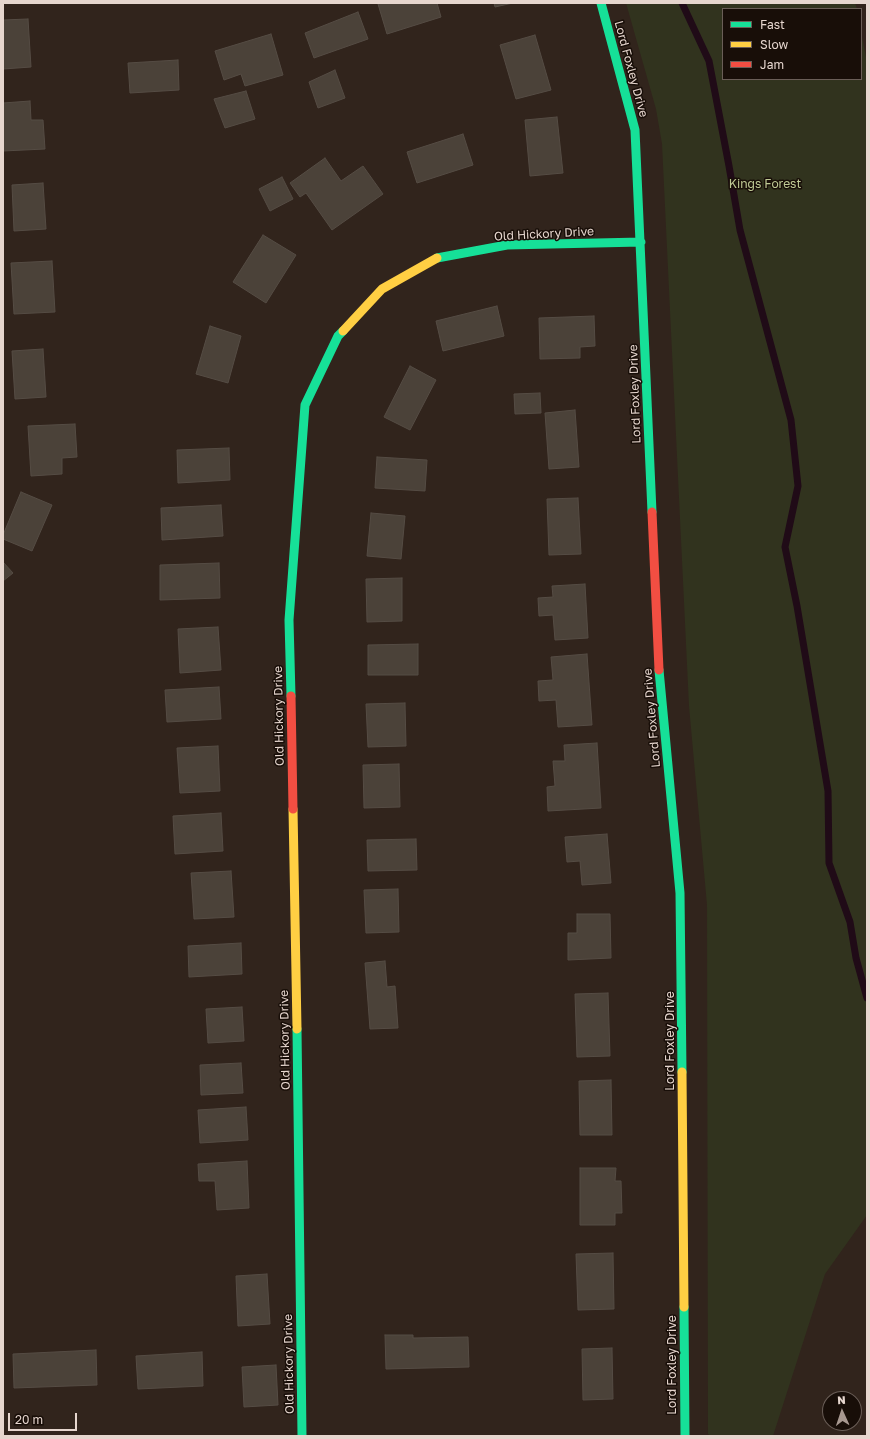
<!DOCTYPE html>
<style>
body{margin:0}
#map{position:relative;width:870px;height:1439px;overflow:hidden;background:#31241c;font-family:"Golos Text",sans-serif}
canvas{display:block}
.frame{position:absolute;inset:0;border:4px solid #e6d6ce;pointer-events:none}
.legend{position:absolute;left:722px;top:8px;width:140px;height:72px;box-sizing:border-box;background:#180e08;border:1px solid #6a5e57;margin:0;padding:5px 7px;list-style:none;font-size:12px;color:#e6d6ce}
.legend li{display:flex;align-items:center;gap:8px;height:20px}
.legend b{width:20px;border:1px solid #6a5e57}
.north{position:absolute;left:822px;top:1391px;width:40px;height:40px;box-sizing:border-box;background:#180e08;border:1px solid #6a5e57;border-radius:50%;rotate:357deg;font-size:11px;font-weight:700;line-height:16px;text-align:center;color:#e6d6ce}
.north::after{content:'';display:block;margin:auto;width:14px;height:18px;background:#a79890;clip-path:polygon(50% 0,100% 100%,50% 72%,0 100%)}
.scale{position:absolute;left:8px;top:1413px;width:69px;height:18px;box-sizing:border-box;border:2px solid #e6d6ce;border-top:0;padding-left:5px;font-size:12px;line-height:14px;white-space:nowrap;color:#e6d6ce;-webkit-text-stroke:3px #180e08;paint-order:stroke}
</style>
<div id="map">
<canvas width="870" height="1439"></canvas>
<div class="frame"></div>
<ul class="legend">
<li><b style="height:5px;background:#16e098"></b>Fast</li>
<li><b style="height:5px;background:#ffcf43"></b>Slow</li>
<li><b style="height:5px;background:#f24e42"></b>Jam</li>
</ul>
<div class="north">N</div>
<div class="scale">20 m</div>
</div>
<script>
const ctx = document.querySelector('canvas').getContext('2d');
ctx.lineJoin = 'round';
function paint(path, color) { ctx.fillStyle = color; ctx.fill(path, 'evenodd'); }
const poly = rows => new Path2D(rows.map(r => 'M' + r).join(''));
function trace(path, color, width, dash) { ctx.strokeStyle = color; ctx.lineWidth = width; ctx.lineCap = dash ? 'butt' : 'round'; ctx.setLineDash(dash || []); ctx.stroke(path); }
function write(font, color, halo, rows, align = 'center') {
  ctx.font = font + ' "Golos Text",sans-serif'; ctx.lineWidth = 3; ctx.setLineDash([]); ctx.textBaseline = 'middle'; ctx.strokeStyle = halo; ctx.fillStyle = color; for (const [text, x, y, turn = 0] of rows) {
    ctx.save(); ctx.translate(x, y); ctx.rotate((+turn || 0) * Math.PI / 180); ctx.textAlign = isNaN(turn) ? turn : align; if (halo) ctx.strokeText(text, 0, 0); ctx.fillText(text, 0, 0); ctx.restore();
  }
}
const green = poly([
 [626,3,855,3,857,9,723,9,723,79,861,79,861,32,867,62,867,1215,825,1274,773,1436,711,1436,708,1434,707,905,689,706,662,144,656,109]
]);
const stream = poly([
 [682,3,709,61,729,166,740,230,791,420,798,486,785,547,797,606,828,791,829,863,850,922,856,958,867,998]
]);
const building = poly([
 [382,3,437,3,441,17,387,34,378,4,382,3],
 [494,3,513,3,495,7,494,3],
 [358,12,368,39,314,58,305,33,358,12],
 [28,19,31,67,3,69,3,20,28,19],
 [271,34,283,75,245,86,241,74,224,80,215,51,271,34],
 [535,35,551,90,516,99,500,45,535,35],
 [178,60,179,90,130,93,128,63,178,60],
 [335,70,345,98,318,108,309,82,335,70],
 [246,91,255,119,225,128,214,99,246,91],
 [30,101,31,120,43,120,45,149,3,151,3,103,30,101],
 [557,117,563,173,530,176,525,120,557,117],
 [463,134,473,165,417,183,407,152,463,134],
 [325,158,341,181,363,166,383,194,332,230,306,193,300,197,290,183,325,158],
 [282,177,293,199,270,211,259,189,282,177],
 [43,183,46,229,14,231,12,185,43,183],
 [263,235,296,255,266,303,233,282,263,235],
 [52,261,55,312,14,314,11,263,52,261],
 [497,306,504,336,443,351,436,321,497,306],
 [594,316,595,346,580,347,580,358,540,359,539,318,594,316],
 [210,326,241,336,228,383,196,374,210,326],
 [43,349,46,397,15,399,12,351,43,349],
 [410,366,436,380,410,430,384,417,410,366],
 [540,393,541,413,515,414,514,394,540,393],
 [575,410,579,467,549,469,545,413,575,410],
 [75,424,77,457,62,458,62,474,31,476,28,426,75,424],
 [229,448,230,480,178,483,177,450,229,448],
 [377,457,427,460,425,491,375,488,377,457],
 [21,492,52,505,32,551,3,539,3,535,21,492],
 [578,498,581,554,549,555,547,499,578,498],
 [221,505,223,536,162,540,161,508,221,505],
 [371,513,405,516,401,559,367,556,371,513],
 [3,562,13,573,3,581,3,562],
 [219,563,220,598,160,600,160,565,219,563],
 [402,578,402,621,367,622,366,579,402,578],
 [585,584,588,638,555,640,553,615,539,616,538,598,553,597,552,586,585,584],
 [218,627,221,670,180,673,178,629,218,627],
 [418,644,418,675,368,675,368,645,418,644],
 [587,654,592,725,558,727,556,700,539,701,538,681,553,680,551,657,587,654],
 [219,687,221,719,167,722,165,690,219,687],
 [405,703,406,746,368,747,366,704,405,703],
 [597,743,601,808,548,811,547,787,555,786,553,761,565,761,564,745,597,743],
 [218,746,220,791,180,793,177,748,218,746],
 [399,764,400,807,364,808,363,765,399,764],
 [221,813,223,851,175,854,173,816,221,813],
 [607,834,611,883,582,885,580,861,567,862,565,837,607,834],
 [416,839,417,870,368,871,367,840,416,839],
 [231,871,234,917,194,919,191,873,231,871],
 [398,889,399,932,366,933,364,890,398,889],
 [577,914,610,914,611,958,568,960,568,933,577,933,577,914],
 [241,943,242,974,189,977,188,946,241,943],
 [385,961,387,987,395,986,398,1028,370,1029,365,963,385,961],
 [608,993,610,1056,577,1057,575,994,608,993],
 [242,1007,244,1041,208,1043,206,1009,242,1007],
 [241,1063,243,1093,201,1095,200,1065,241,1063],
 [611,1080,612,1135,580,1135,579,1081,611,1080],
 [246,1107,248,1140,200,1143,198,1110,246,1107],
 [247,1161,249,1208,217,1210,215,1181,199,1181,198,1164,247,1161],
 [580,1168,616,1168,615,1181,621,1181,622,1213,615,1213,615,1225,580,1225,580,1168],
 [613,1253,614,1309,578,1310,576,1254,613,1253],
 [267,1274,270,1324,238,1326,236,1276,267,1274],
 [385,1335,413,1335,413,1338,468,1337,469,1367,386,1369,385,1335],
 [612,1348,613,1399,583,1400,582,1349,612,1348],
 [96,1350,97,1385,14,1388,13,1354,96,1350],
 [202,1352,203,1386,138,1389,136,1356,202,1352],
 [276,1365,278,1405,244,1407,242,1367,276,1365]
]);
const fast = poly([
 [601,3,635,130,652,512],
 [437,258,507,245,641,242],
 [659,670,680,893,682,1072],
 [291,696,289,620,305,405,338,336,343,331],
 [297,1029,302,1436],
 [684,1307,685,1436]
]);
const slow = poly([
 [343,331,382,289,437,258],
 [293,809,297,1029],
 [682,1072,684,1307]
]);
const jam = poly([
 [652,512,659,670],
 [291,696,293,809]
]);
const streetNames = [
 ["Lord Foxley Drive",631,69,75],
 ["Old Hickory Drive",544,234,-3],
 ["Lord Foxley Drive",635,394,-92],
 ["Old Hickory Drive",279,716,-91],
 ["Lord Foxley Drive",652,718,-95],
 ["Old Hickory Drive",285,1040,-91],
 ["Lord Foxley Drive",670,1041,-90],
 ["Old Hickory Drive",289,1364,-91],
 ["Lord Foxley Drive",672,1365,-90]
];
const parkNames = [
 ["Kings Forest",765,184]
];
paint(green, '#31331e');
trace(stream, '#200b17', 7);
paint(building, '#4b4239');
trace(building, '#554c44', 1);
trace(fast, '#16e098', 9);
trace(slow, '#ffcf43', 9);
trace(jam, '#f24e42', 9);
write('12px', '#e6d6ce', '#180e08', streetNames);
write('12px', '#c0ca95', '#180e08', parkNames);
</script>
